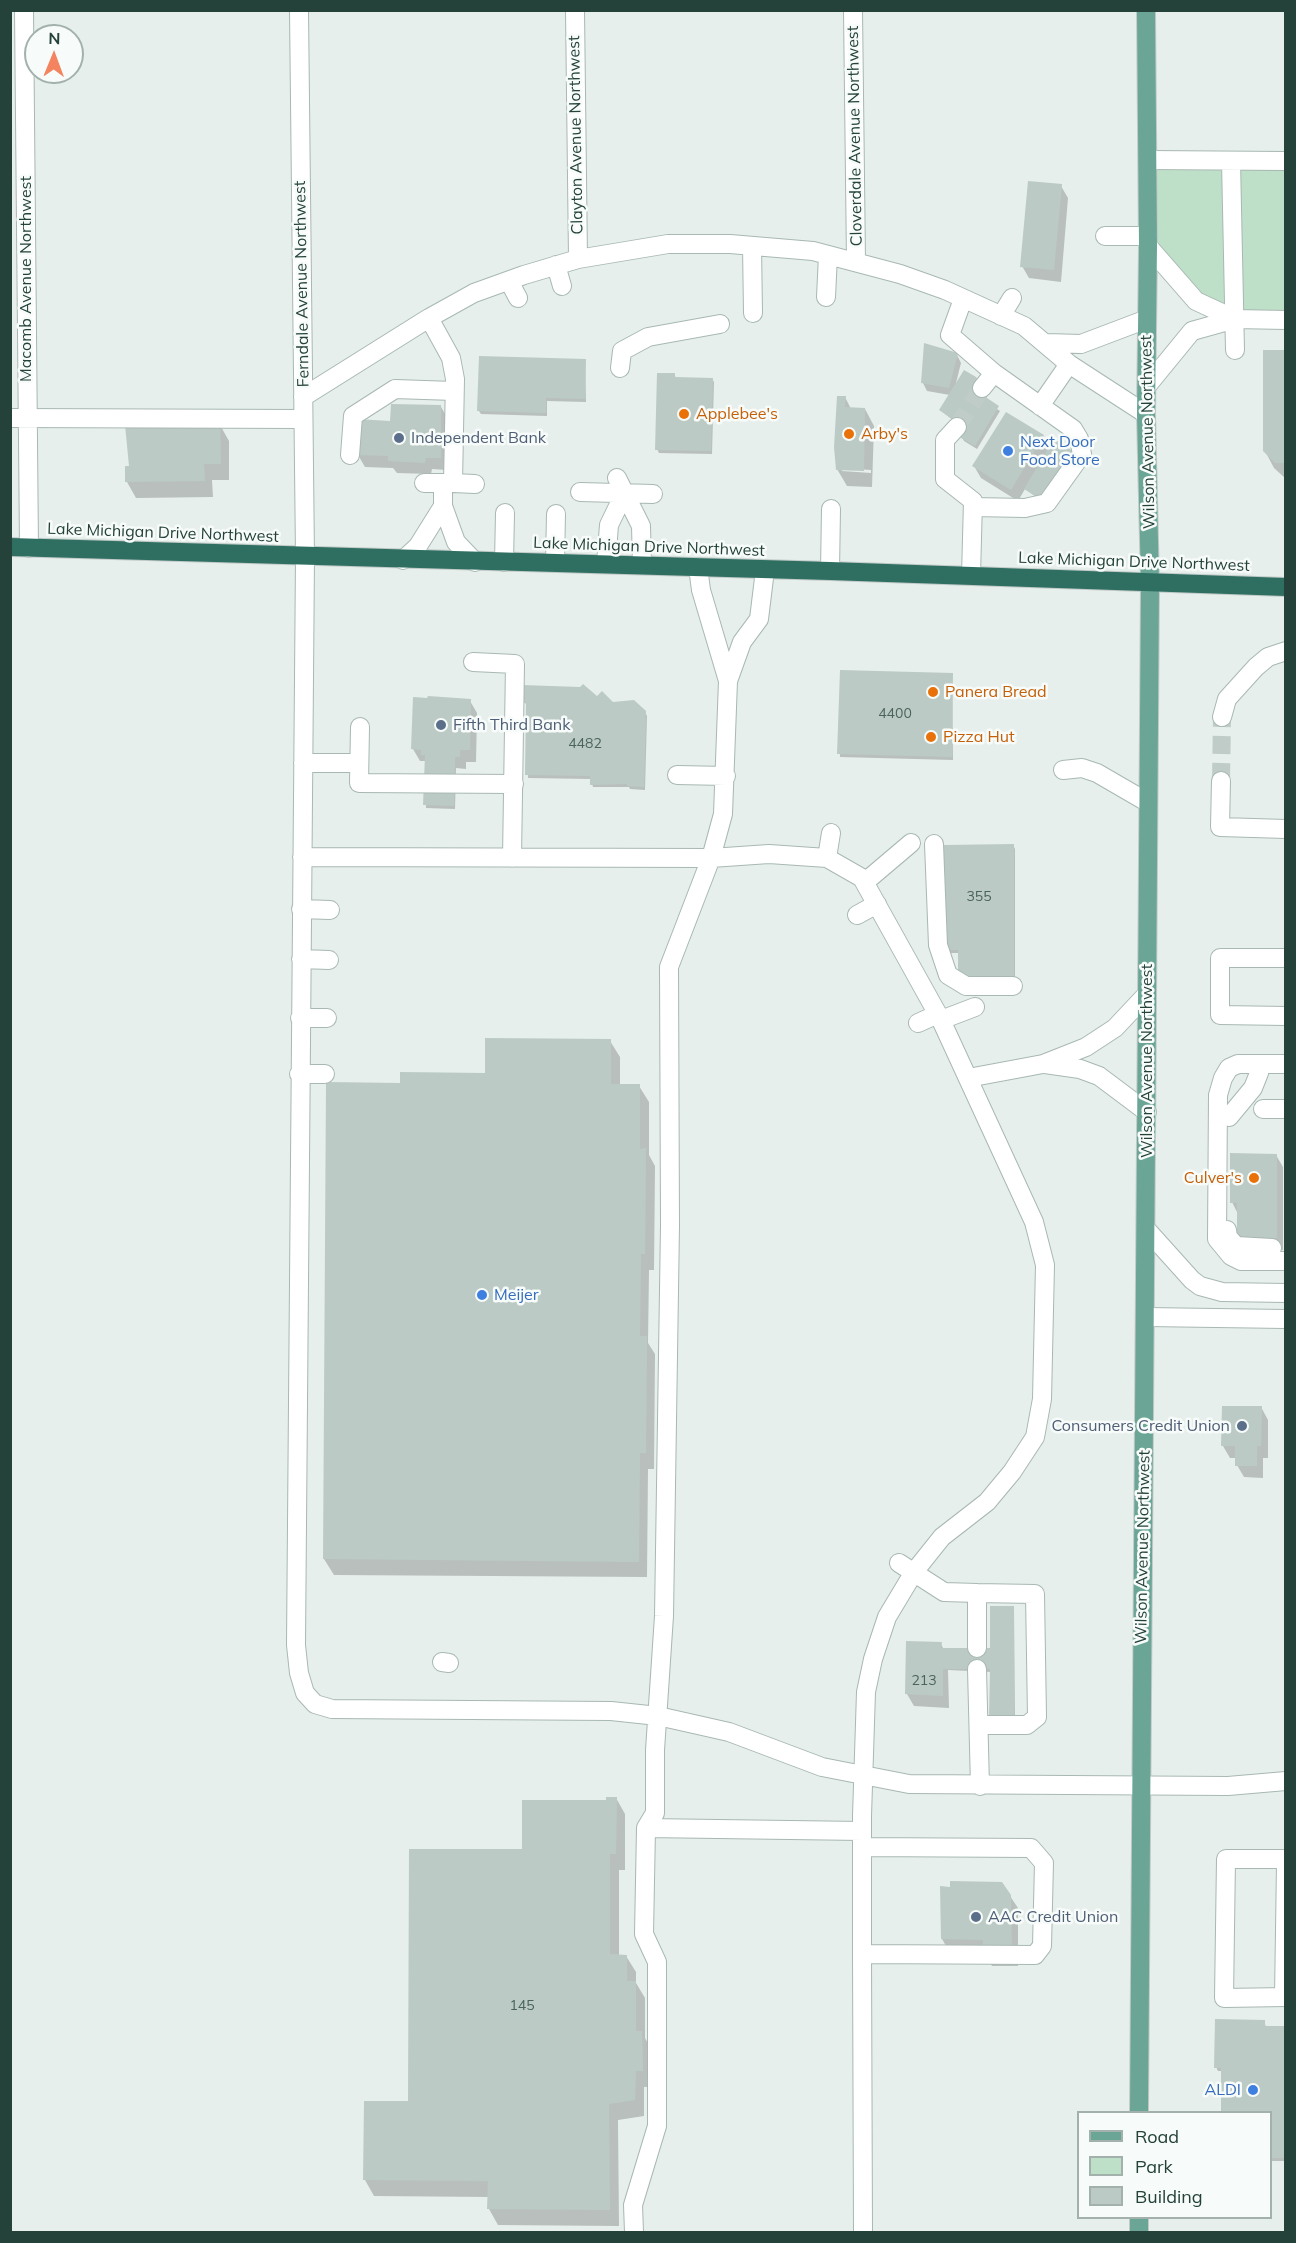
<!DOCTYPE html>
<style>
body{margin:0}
#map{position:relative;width:1296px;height:2243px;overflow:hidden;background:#e6efeb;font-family:Mulish,sans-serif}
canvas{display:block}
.frame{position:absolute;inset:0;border:12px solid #24423a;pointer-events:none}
.legend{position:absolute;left:1077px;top:2111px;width:195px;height:108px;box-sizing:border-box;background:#f7fbf9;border:2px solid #a3b1ad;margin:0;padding:8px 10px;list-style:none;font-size:18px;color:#24423a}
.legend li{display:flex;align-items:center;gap:12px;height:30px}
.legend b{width:30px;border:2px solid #a3b1ad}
.north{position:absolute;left:24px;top:24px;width:60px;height:60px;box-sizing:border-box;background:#f7fbf9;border:2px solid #a3b1ad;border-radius:50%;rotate:1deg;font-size:16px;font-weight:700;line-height:24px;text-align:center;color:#24423a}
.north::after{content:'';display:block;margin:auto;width:21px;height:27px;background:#f4845f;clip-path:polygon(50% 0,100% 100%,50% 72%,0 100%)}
</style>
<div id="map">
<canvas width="1296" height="2243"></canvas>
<div class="frame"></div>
<ul class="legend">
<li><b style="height:8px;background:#6aa596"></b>Road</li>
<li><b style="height:16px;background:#bfe0c8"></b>Park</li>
<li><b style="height:16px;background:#bbcac4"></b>Building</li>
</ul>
<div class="north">N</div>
</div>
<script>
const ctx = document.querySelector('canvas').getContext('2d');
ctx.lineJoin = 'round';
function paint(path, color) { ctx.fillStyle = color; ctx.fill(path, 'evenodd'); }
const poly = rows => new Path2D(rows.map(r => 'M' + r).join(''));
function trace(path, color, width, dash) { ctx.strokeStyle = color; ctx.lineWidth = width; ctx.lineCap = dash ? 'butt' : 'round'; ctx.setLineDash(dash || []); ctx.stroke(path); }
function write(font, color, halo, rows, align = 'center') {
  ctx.font = font + ' Mulish,sans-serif'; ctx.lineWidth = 5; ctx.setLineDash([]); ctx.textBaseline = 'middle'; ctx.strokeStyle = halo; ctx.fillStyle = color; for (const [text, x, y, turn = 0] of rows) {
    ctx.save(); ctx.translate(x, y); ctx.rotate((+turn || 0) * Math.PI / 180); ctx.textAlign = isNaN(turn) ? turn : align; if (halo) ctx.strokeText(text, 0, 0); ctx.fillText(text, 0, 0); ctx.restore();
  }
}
const green = poly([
 [1148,160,1285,161,1285,320,1196,301,1148,246]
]);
const shadow = poly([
 [1061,186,1068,198,1061,282,1029,278,1022,266],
 [1286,351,1286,479,1274,468,1265,451],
 [957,355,961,363,956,383,1000,411,977,449,964,441,954,421,940,410,950,395,927,391,923,383],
 [585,360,586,402,547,401,547,416,481,414,479,411],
 [674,374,676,378,712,379,714,382,712,454,659,453,657,449],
 [845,397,851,409,865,409,874,426,872,487,847,486,837,469],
 [842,468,871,470,871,473,842,471],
 [441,407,448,419,447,470,432,469,431,474,397,473,393,468,365,467,358,455,392,423],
 [220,425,229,441,229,480,212,480,213,497,136,498,127,482],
 [1043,436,1050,448,1045,503,1025,489,1018,501,981,478,974,466],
 [841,672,952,674,953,760,840,757],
 [597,698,645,712,647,716,645,790,630,789,629,787,593,787,591,779,528,778,527,705,524,702],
 [470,701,477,713,476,762,466,762,466,769,456,768,455,809,426,808,426,761,420,761,413,749],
 [1013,845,1015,849,1015,982,959,953,948,953,946,950],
 [610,1041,620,1057,620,1086,639,1086,649,1102,649,1155,655,1166,654,1270,649,1270,648,1343,655,1354,654,1469,648,1469,647,1577,334,1575,324,1559,401,1084,486,1074],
 [1276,1155,1283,1167,1283,1250,1245,1249,1238,1237,1238,1214,1232,1202],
 [1261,1407,1268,1420,1268,1458,1263,1458,1263,1478,1244,1477,1237,1465,1237,1458,1230,1458,1223,1446],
 [1014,1607,1015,1720,991,1672,948,1670,949,1708,914,1706,907,1694,941,1644,944,1650,991,1650],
 [616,1798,625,1814,625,1870,619,1870,619,1956,626,1956,636,1972,636,1983,645,1998,645,2038,651,2049,652,2087,644,2087,644,2116,618,2120,619,2226,498,2225,489,2209,489,2197,374,2196,365,2180,409,2102,523,1851],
 [1010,1896,1018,1908,1018,1966,992,1966,985,1953,949,1951,942,1939],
 [1264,2021,1266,2027,1286,2027,1286,2161,1270,2161,1270,2112,1223,2112,1223,2071,1218,2071,1216,2067]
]);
const building = poly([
 [1028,181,1062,184,1054,270,1020,267],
 [924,343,958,353,949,388,921,383],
 [1263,350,1286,350,1286,463,1275,463,1263,451],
 [479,356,586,359,585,399,546,398,546,413,477,411],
 [964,370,976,377,987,398,999,406,975,446,961,438,951,418,939,410],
 [657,373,675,373,675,377,713,378,711,451,655,450],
 [837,396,846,396,845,407,865,408,864,471,836,470,834,447],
 [391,404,441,405,441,458,426,458,425,463,388,461,388,456,356,455,357,419,390,421],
 [1006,412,1044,435,1011,490,972,466],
 [220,424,221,464,204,464,205,481,125,482,125,466,129,466,125,425],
 [1054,439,1073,451,1043,501,1024,489],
 [840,670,953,673,952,757,837,754],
 [583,684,597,696,602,691,613,702,634,700,646,711,644,787,627,786,627,784,590,785,590,776,525,775,526,702,522,702,522,685,580,687],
 [428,696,471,699,470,750,460,750,460,757,455,757,454,806,423,805,425,755,421,755,421,750,411,749,413,697,427,698],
 [1014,844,1014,979,958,978,958,950,944,950,943,845],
 [485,1038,611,1039,611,1084,640,1084,640,1149,646,1148,645,1254,641,1254,640,1336,647,1336,646,1453,640,1453,639,1562,323,1559,326,1082,400,1083,400,1072,485,1073],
 [1230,1153,1277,1154,1277,1238,1237,1237,1237,1203,1230,1203],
 [1222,1406,1262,1406,1261,1446,1257,1446,1257,1466,1235,1466,1235,1446,1221,1446],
 [990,1606,1014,1606,1014,1717,989,1717,990,1669,943,1669,943,1696,905,1694,906,1641,942,1642,941,1648,990,1648],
 [606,1797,617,1797,616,1854,610,1854,610,1954,627,1955,627,1981,636,1981,636,2031,642,2031,643,2071,636,2071,635,2100,609,2104,610,2210,487,2209,488,2181,363,2180,364,2101,408,2101,409,1849,522,1849,522,1800,606,1800],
 [950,1881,1002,1882,1011,1895,1012,1954,983,1954,983,1940,941,1939,940,1886,950,1887],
 [1215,2019,1265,2020,1265,2026,1286,2026,1286,2158,1270,2158,1270,2112,1221,2112,1221,2068,1214,2068]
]);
const minorTunnel = poly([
 [957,427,982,388],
 [1221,781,1222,717]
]);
const minor = poly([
 [24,10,29,548],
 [299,10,305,557,296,1645,299,1673,305,1693,315,1704,332,1709,611,1711,658,1716,729,1732,822,1767,909,1784,1228,1786,1286,1781],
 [575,10,578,259],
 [853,10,856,262],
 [1148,160,1286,161],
 [1231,161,1235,350],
 [1105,236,1148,236],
 [752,246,753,313],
 [556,265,562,286],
 [509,281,518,298],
 [826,297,828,255],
 [963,299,950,335,994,373,982,388],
 [1001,316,1012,298],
 [429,318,451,358,455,379,453,483,443,483,443,506,456,542,475,562],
 [1235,319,1286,320],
 [1047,343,1081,344,1147,319],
 [620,368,622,351,648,337,720,324],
 [1147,386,1192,331,1235,319,1196,301,1148,246],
 [303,397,429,318,474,293,524,275,578,259,668,244,730,244,813,251,900,274,945,290,1024,326,1069,364,1146,414],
 [1040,406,1069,364],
 [10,418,303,419],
 [957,427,945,440,945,479,973,501,971,576],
 [350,455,353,416,395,389,454,391],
 [617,478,641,526,642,565],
 [424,483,443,483],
 [453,483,475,484],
 [580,492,653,494],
 [973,507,1025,508,1047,503,1082,454,1079,439,1073,429,994,373],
 [403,560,418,546,443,506],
 [504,562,505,513],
 [555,563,556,514],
 [606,564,609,525,624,494],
 [830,571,831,509],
 [473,662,515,664,512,858],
 [728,681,742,642,759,619,765,570],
 [1222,717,1227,699,1256,667,1268,657,1286,651],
 [360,727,359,783,514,784],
 [303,763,359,763],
 [1063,770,1082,768,1097,773,1147,802],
 [677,775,726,776],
 [1221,781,1220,827,1286,829],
 [934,844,938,945,948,975,966,986,1013,986],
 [302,857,711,858,723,814,728,681,701,590,698,567],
 [827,858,831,833],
 [865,882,911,843],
 [301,909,330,910],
 [857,915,877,904],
 [1286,958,1220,958,1220,1015,1286,1016],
 [301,959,329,960],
 [300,1018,327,1018],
 [941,1020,975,1007],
 [918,1023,938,1014],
 [1045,1064,1080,1069,1099,1076,1147,1112],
 [1286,1064,1238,1064,1229,1068,1223,1078,1218,1095,1217,1239,1231,1256,1241,1261,1286,1261],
 [299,1074,325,1074],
 [968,1078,1043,1064,1086,1047,1115,1028,1146,995],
 [1263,1109,1286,1109],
 [1229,1117,1253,1088,1259,1073],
 [1147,1230,1192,1280,1200,1286,1222,1292,1286,1293],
 [1227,1230,1228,1237,1236,1246,1272,1248],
 [1146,1317,1286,1319],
 [899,1563,944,1592,977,1593,977,1648],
 [977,1593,1035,1594,1037,1717,1027,1725,979,1725],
 [442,1662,449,1663],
 [977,1669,980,1786],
 [646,1828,862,1831],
 [1286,1859,1226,1859,1224,1998,1286,1997],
 [862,1954,863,2232],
 [1284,1997,1286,1864],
 [634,2232,633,2205,657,2126,657,1962,644,1934,646,1828,655,1813,655,1750,664,1616,670,1225,669,967,711,858,769,854,827,858,862,878,941,1020,1034,1222,1045,1265,1042,1399,1035,1437,1012,1472,987,1502,942,1537,914,1572,887,1617,873,1659,866,1692,862,1816,862,1847,1031,1848,1044,1863,1042,1946,1035,1955,862,1954,862,1847]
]);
const major = poly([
 [1139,2112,1150,583,1146,414,1148,246,1146,10],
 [1139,2218,1139,2232]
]);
const highway = poly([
 [10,547,830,571,1286,587]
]);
const markers = [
 [684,414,6,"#e8710a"],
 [849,434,6,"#e8710a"],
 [399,438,6,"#5c6f8a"],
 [1008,451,6,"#3f7fe0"],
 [933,692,6,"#e8710a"],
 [441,725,6,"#5c6f8a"],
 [931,737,6,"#e8710a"],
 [1254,1178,6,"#e8710a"],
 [482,1295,6,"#3f7fe0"],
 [1242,1426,6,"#5c6f8a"],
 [976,1917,6,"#5c6f8a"],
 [1253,2090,6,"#3f7fe0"]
];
const numberNames = [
 ["4400",895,714],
 ["4482",585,744],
 ["355",979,897],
 ["213",924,1681],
 ["145",522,2006]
];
const streetNames = [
 ["Clayton Avenue Northwest",576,135,-91],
 ["Cloverdale Avenue Northwest",855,136,-91],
 ["Macomb Avenue Northwest",26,279,-90],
 ["Ferndale Avenue Northwest",302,284,-91],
 ["Wilson Avenue Northwest",1148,432,-91],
 ["Lake Michigan Drive Northwest",163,533,2],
 ["Lake Michigan Drive Northwest",649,547,2],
 ["Lake Michigan Drive Northwest",1134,562,2],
 ["Wilson Avenue Northwest",1147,1061,-90],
 ["Wilson Avenue Northwest",1143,1547,-89]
];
const foodNames = [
 ["Applebee's",696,414],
 ["Arby's",861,434],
 ["Panera Bread",945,692],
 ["Pizza Hut",943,737],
 ["Culver's",1242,1178,"right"]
];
const serviceNames = [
 ["Independent Bank",411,438],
 ["Fifth Third Bank",453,725],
 ["Consumers Credit Union",1230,1426,"right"],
 ["AAC Credit Union",988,1917]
];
const shopNames = [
 ["Next Door",1020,442],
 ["Food Store",1020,460],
 ["Meijer",494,1295],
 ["ALDI",1241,2090,"right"]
];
paint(green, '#bfe0c8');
paint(shadow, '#0003');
paint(building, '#bbcac4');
trace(minorTunnel, '#bfccc8', 18, [18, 9]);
trace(minor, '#a8b8b2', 20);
trace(major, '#c2cac8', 20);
trace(highway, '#c2cac8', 20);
trace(minor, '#fff', 18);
trace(major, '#6aa596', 18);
trace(highway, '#2f6f62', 18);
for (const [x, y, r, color] of markers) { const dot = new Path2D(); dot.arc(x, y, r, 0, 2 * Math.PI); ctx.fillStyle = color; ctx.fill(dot); trace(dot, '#f7fbf9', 2); }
write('14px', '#4a645c', null, numberNames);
write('16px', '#24423a', '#f7fbf9', streetNames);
write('16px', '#c56008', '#f7fbf9', foodNames, 'left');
write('16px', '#4e5e75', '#f7fbf9', serviceNames, 'left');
write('16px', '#366cbe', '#f7fbf9', shopNames, 'left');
</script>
